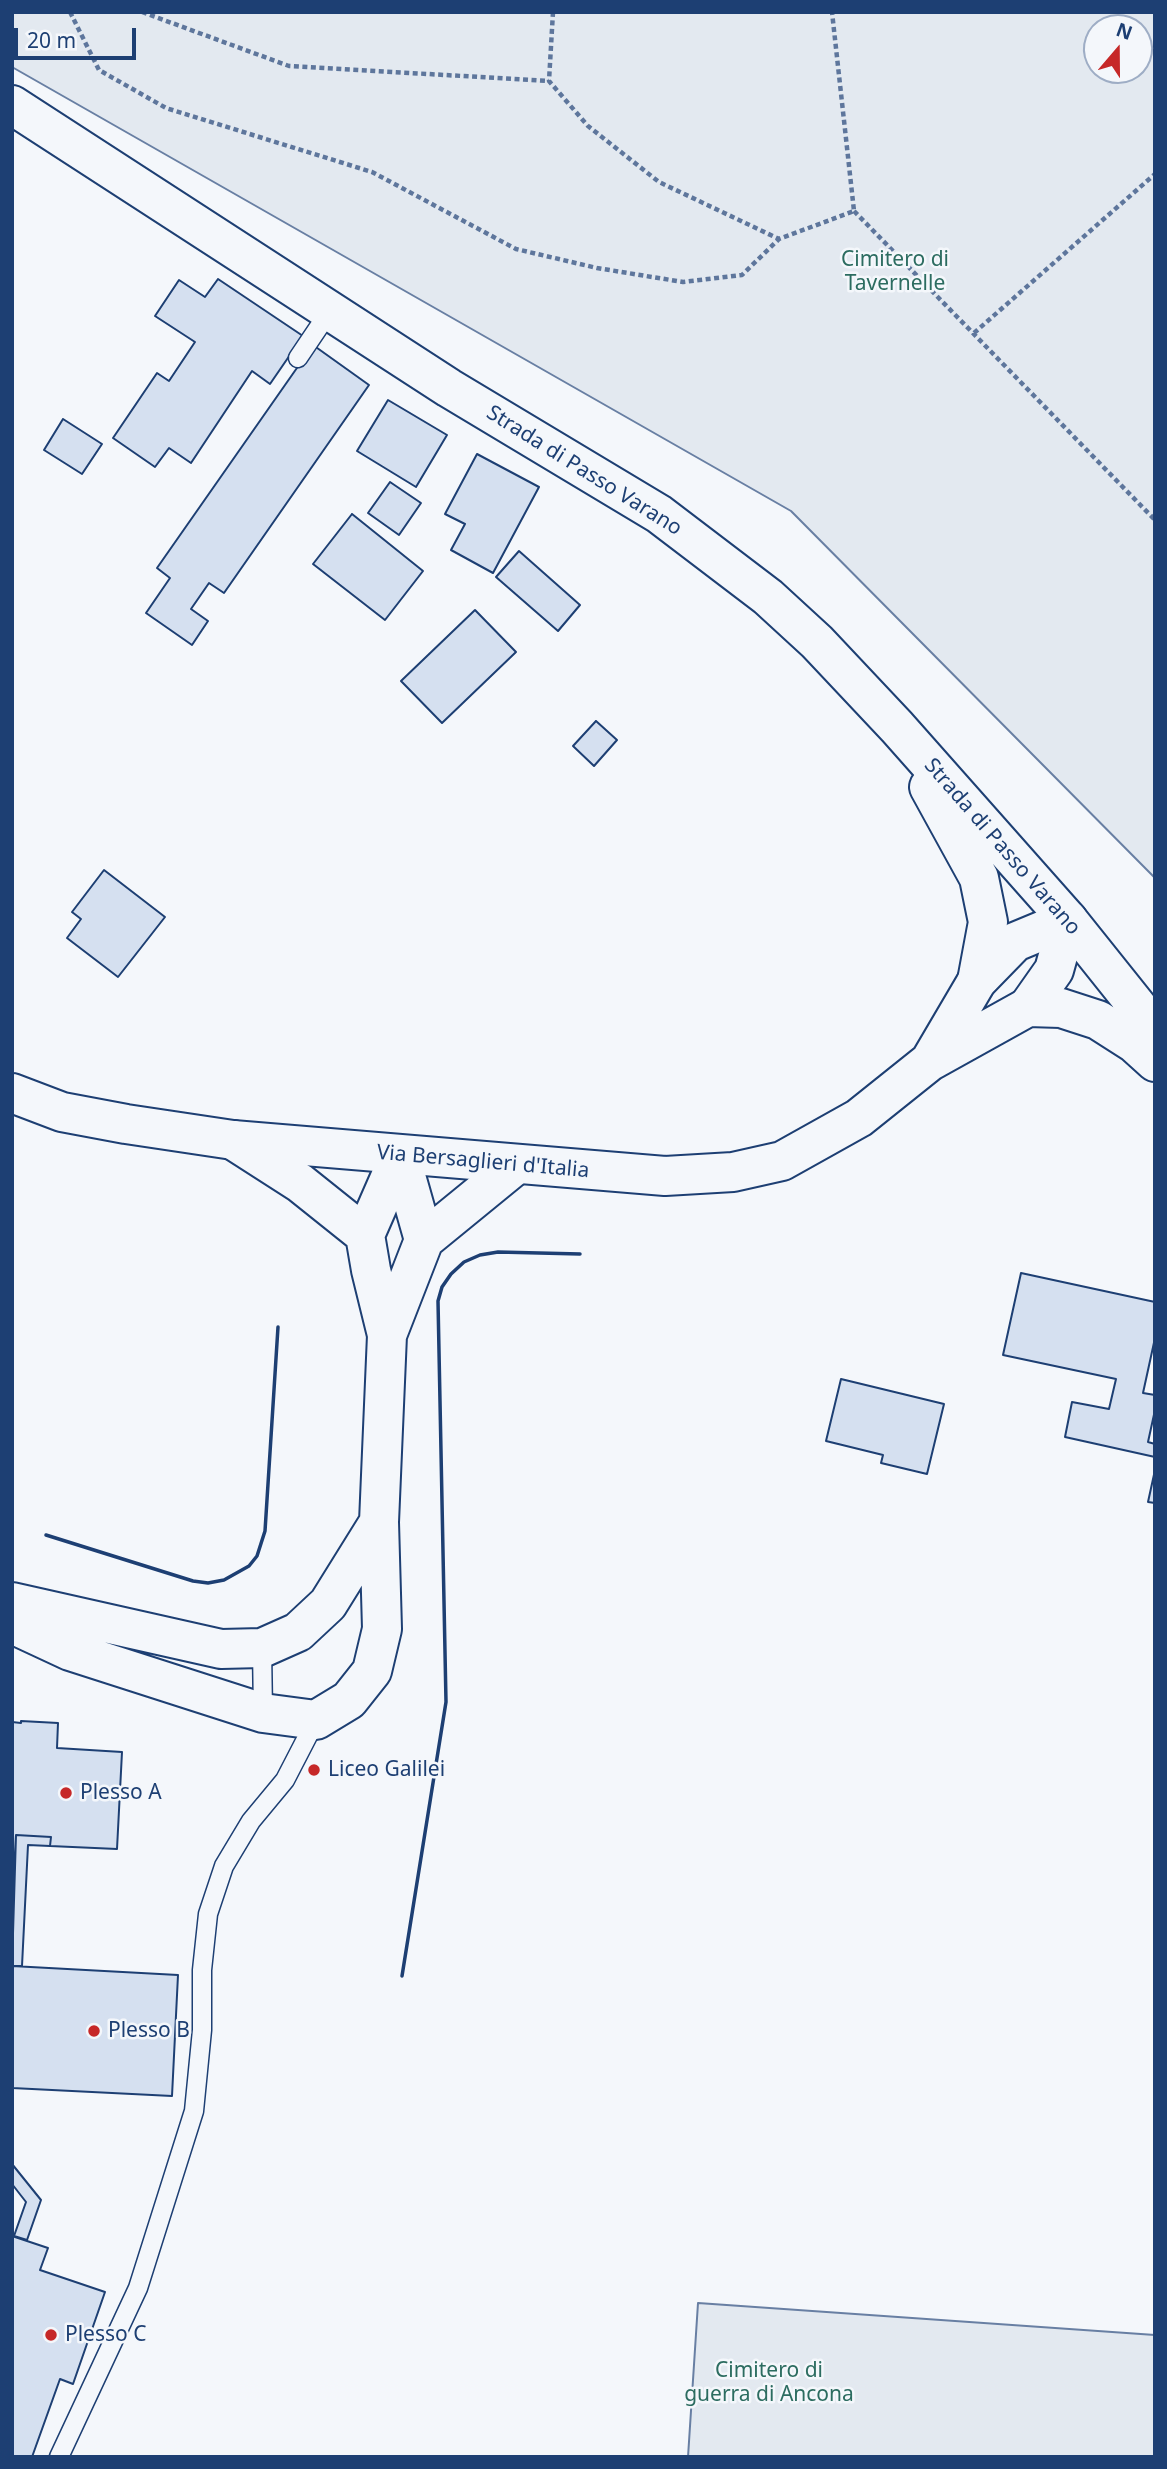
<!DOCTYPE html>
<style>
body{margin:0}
#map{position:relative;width:1167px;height:2469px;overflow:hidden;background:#f4f7fb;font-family:"Noto Sans",sans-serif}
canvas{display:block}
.frame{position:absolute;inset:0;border:14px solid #1d3f73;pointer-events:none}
.north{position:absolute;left:1083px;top:14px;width:70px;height:70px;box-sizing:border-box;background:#f4f7fb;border:2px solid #9eadc5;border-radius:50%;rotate:20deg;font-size:19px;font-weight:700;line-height:28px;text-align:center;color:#1d3f73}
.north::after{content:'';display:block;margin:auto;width:24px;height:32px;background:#c62828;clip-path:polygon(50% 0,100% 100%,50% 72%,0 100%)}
.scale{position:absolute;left:14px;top:28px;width:122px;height:32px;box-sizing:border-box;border:4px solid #1d3f73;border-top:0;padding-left:9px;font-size:21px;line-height:24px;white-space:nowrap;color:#1d3f73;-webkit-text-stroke:5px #f4f7fb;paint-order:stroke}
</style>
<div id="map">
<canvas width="1167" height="2469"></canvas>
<div class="frame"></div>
<div class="north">N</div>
<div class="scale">20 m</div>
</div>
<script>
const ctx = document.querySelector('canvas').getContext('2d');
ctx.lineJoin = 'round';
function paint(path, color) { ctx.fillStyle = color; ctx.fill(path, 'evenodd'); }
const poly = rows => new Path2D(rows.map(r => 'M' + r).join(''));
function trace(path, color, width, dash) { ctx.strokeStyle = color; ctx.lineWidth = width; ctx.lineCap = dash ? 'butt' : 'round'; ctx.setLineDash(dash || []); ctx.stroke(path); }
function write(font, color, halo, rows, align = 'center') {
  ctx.font = font + ' "Noto Sans",sans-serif'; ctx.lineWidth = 5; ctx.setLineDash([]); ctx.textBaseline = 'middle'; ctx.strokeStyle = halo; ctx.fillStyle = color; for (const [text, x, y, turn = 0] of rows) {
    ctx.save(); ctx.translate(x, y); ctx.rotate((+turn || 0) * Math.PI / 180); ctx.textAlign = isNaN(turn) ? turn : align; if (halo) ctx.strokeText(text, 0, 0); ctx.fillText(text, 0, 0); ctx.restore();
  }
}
const green = poly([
 [12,12,1155,12,1155,878,791,511,12,67,12,12],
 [1097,28,1139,28,1139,70,1097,70,1097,28],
 [698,2303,1155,2335,1155,2457,688,2457,698,2303]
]);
const building = poly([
 [218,279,303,336,270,384,252,371,191,463,169,448,155,467,113,438,157,373,169,381,195,342,155,316,179,280,205,297,218,279],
 [313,345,369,385,224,593,209,583,191,609,208,621,192,645,146,613,170,578,157,568,313,345],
 [388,400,447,435,416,487,357,451,388,400],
 [63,419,102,444,82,474,44,450,63,419],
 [477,454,539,487,493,573,451,550,465,524,445,514,477,454],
 [390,482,421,503,399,535,368,513,390,482],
 [352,514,423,571,385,620,313,564,352,514],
 [519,551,580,605,558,631,496,577,519,551],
 [475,610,516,652,442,723,401,681,475,610],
 [596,721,617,740,594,766,573,746,596,721],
 [104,870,165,917,118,977,67,938,81,919,72,912,104,870],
 [1021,1273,1155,1302,1155,1338,1143,1393,1155,1395,1155,1410,1148,1442,1155,1444,1155,1457,1065,1437,1072,1402,1109,1409,1116,1379,1003,1355,1021,1273],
 [841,1379,944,1404,927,1474,881,1463,883,1455,826,1441,841,1379],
 [1155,1470,1155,1503,1148,1502,1155,1470],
 [21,1721,58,1723,57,1748,122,1752,117,1849,50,1846,51,1837,16,1835,13,1887,12,1722,21,1723,21,1721],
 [16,1835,51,1837,50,1846,28,1845,22,1966,12,1966,16,1835],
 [12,1966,178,1975,172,2096,12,2088,12,1966],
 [12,2164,41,2200,27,2240,14,2236,26,2202,12,2184,12,2164],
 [12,2236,48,2248,40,2270,105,2292,73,2384,60,2379,32,2457,12,2457,12,2236]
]);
const path = poly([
 [70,12,99,70,166,108,372,172,516,249,597,268,683,282,742,275,779,239,854,211,832,12],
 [142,12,289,66,549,81],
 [553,12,549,81,588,126,659,182,779,239],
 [854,211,1155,520],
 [974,333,1155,174]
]);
const service = poly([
 [298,358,329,312],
 [262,1648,263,1713],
 [59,2457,138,2288,194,2111,202,2030,202,1970,208,1914,224,1866,251,1821,285,1780,316,1720]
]);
const tertiary = poly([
 [12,105,449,388,659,514,768,597,817,642,897,727,1068,920,1054,970,1028,1007],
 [929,787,979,878,988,922,977,981],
 [233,1140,300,1183,365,1235],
 [424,1240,517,1164],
 [387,1335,424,1240,400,1155],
 [12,1602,221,1649,262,1648,298,1632,328,1604,379,1522],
 [12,1624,70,1651,263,1713,316,1720,349,1700,372,1671,382,1629,379,1522,387,1335,371,1270,365,1235,400,1155]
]);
const secondary = poly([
 [930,1061,977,981,1015,942,1068,920,1155,1029],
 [12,1093,62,1112,126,1124,233,1140,665,1176,733,1172,782,1161,859,1118,929,1062,1028,1007,1061,1008,1098,1020,1134,1043,1155,1062]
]);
const wall = poly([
 [46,1535,193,1581,208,1583,224,1580,249,1566,257,1556,265,1531,278,1327],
 [402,1976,446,1702,438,1301,442,1287,451,1274,464,1262,480,1255,498,1252,580,1254]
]);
const markers = [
 [314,1770,7,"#c62828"],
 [66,1793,7,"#c62828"],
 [94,2031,7,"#c62828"],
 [51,2335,7,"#c62828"]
];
const parkNames = [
 ["Cimitero di",895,260],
 ["Tavernelle",895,284],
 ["Cimitero di",769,2371],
 ["guerra di Ancona",769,2395]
];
const streetNames = [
 ["Strada di Passo Varano",584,471,32],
 ["Strada di Passo Varano",1002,847,49],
 ["Via Bersaglieri d'Italia",483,1162,5]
];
const poiNames = [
 ["Liceo Galilei",328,1770],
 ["Plesso A",80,1793],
 ["Plesso B",108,2031],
 ["Plesso C",65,2335]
];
paint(green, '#e3e9f0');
trace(green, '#687fa3', 2);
paint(building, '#d5e0f0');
trace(building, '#1d3f73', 2);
trace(service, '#1d3f73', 21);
trace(tertiary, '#1d3f73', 42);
trace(secondary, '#1d3f73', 42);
trace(path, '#5e769c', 4.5, [5, 3.5]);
trace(service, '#f4f7fb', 18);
trace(tertiary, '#f4f7fb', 38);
trace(secondary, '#f4f7fb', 38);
trace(wall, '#1d3f73', 3.5);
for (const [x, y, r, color] of markers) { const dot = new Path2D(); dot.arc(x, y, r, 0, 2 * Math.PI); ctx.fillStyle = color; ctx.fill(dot); trace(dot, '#f4f7fb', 2.5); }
write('21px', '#2c6c60', '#f4f7fb', parkNames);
write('21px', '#1d3f73', '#f4f7fb', streetNames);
write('21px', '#1d3f73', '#f4f7fb', poiNames, 'left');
</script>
